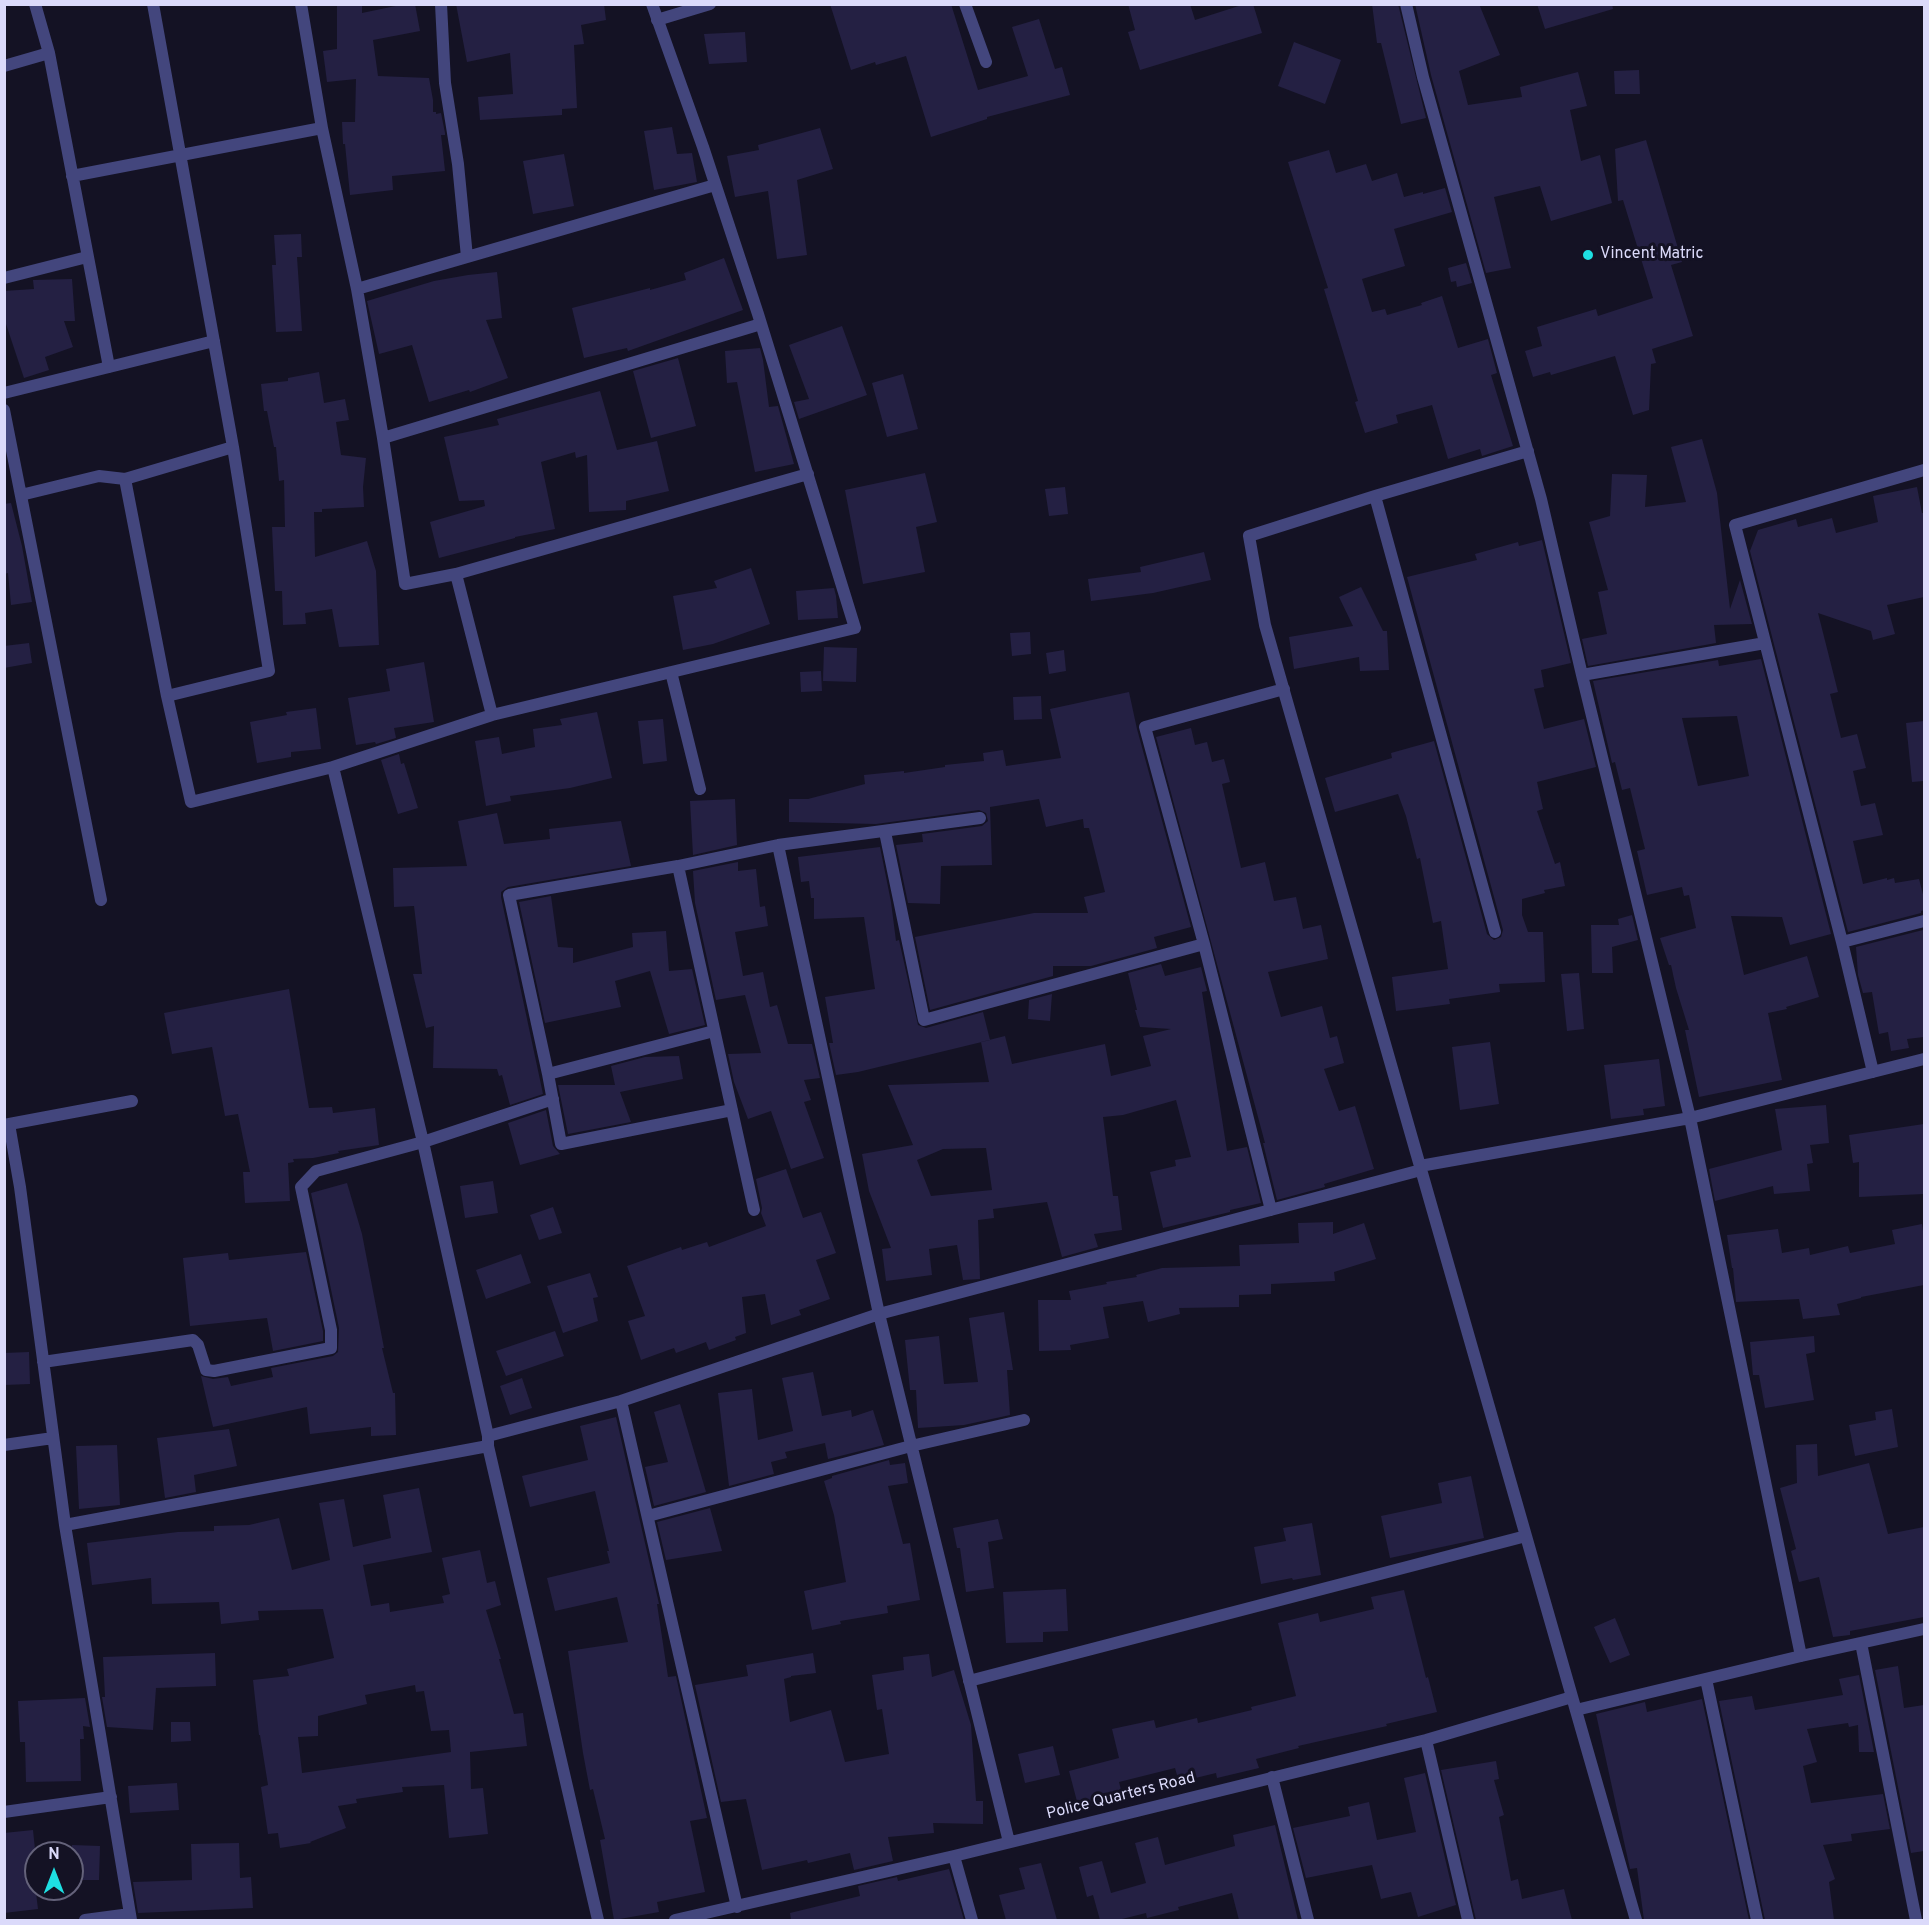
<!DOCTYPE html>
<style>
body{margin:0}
#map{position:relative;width:1929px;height:1925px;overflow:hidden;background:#141224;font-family:Overpass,sans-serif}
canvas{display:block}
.frame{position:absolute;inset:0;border:6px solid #dbdafa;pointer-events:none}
.north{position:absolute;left:24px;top:1841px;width:60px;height:60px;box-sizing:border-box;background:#141224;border:2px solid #64627a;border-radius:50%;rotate:0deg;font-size:16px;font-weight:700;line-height:24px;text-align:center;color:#dbdafa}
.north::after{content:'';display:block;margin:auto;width:21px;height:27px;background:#1edfe2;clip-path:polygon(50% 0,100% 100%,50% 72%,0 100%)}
</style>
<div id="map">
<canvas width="1929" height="1925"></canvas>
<div class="frame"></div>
<div class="north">N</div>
</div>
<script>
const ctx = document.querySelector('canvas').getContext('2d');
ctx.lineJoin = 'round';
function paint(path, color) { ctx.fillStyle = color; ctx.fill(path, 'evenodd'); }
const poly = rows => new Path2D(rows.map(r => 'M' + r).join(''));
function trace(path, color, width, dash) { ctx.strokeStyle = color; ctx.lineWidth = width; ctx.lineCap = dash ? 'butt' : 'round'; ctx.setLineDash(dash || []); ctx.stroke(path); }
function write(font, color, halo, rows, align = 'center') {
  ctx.font = font + ' Overpass,sans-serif'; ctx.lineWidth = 6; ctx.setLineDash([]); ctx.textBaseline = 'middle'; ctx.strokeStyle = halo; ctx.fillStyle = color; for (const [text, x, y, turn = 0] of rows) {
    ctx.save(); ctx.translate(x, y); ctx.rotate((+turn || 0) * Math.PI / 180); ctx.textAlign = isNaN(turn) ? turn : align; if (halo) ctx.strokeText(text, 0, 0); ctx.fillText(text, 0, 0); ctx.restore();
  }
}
const building = poly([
 [337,4,362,4,362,13,405,4,415,4,420,31,373,40,378,76,429,78,433,100,433,112,436,112,436,114,441,113,445,133,445,135,441,135,445,171,392,176,393,190,350,195,345,144,343,144,342,122,355,122,356,79,327,82,323,51,337,49],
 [456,4,604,4,606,20,581,25,584,44,574,45,577,108,562,109,562,115,480,120,478,97,513,94,510,53,467,62],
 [830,4,951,4,978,90,1028,76,1012,27,1039,19,1055,69,1062,67,1070,95,987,117,987,119,931,137,906,56,876,65,875,62,851,70],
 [1128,4,1190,4,1195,20,1245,4,1253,4,1262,33,1140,70,1128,32,1135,30],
 [1372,4,1398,4,1426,118,1401,124,1381,43,1377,43],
 [1415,4,1479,4,1500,55,1459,71,1468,105,1522,97,1520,87,1578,72,1587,106,1570,110,1581,161,1600,155,1612,203,1551,221,1540,186,1494,197,1511,268,1486,273,1431,75],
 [1537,4,1612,4,1613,9,1545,29],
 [745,32,747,62,709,64,704,34],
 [1294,42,1341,60,1325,104,1278,86],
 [1639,70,1640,94,1615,94,1614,71],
 [672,127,677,154,692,153,697,182,654,190,644,131],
 [820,128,833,169,797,180,807,255,777,259,768,191,735,197,727,156,759,150,758,145],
 [1646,140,1682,262,1671,265,1693,336,1652,349,1656,363,1651,364,1649,410,1633,415,1615,356,1551,375,1550,372,1533,377,1525,351,1542,346,1537,327,1596,309,1598,316,1653,298,1623,200,1618,201,1615,149],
 [1329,150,1336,173,1366,164,1372,181,1397,173,1404,197,1423,192,1423,194,1445,188,1452,212,1394,229,1405,266,1362,279,1372,312,1385,309,1387,315,1422,305,1421,303,1442,296,1458,348,1488,339,1497,373,1491,375,1513,446,1482,456,1480,449,1448,459,1432,405,1396,415,1398,423,1365,433,1355,402,1358,401,1324,289,1328,288,1288,162],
 [564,154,574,206,533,214,523,161],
 [301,234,302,257,297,257,302,331,276,332,272,265,276,265,274,235],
 [724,258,743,310,628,351,627,348,584,358,572,308,650,288,650,290,686,280,684,273],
 [1466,263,1472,283,1457,287,1456,281,1451,282,1448,268],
 [497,272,502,318,486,320,508,378,470,392,469,390,429,402,412,345,379,354,367,301,434,281,468,275],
 [72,279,75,321,64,321,73,347,45,357,49,370,24,378,4,318,4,291,34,289,33,280],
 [842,326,867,395,799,419,794,402,809,399,789,345],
 [760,348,763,360,769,407,778,406,794,464,755,472,737,382,727,383,725,351],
 [678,358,696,426,651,438,633,371],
 [319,372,324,403,345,399,349,420,336,422,341,455,366,458,363,487,364,507,322,509,322,512,314,512,315,557,367,541,376,571,379,645,339,647,332,609,305,613,306,624,283,625,282,591,275,591,272,527,285,527,284,480,279,481,276,447,274,447,267,411,264,411,261,384,288,381,288,378],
 [903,374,918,429,887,437,872,383],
 [600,391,617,450,657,441,669,491,626,501,626,510,589,512,587,455,576,458,575,452,541,462,555,529,515,537,515,538,439,558,430,522,485,506,484,500,459,501,444,437,499,425,497,419],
 [1702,439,1717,493,1730,609,1740,580,1752,624,1714,625,1716,643,1588,666,1582,639,1607,634,1598,592,1608,590,1589,522,1610,516,1612,474,1647,475,1645,507,1686,502,1671,447],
 [925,473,937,522,916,527,925,572,863,584,845,490],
 [1065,487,1068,514,1049,516,1045,489],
 [1917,487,1922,513,1924,513,1924,597,1887,605,1895,634,1873,640,1871,631,1818,613,1838,692,1830,694,1841,738,1857,734,1866,768,1853,771,1861,806,1875,803,1883,835,1853,841,1863,884,1887,878,1887,880,1894,878,1895,883,1919,879,1924,898,1924,910,1921,911,1921,913,1848,932,1750,551,1758,530,1796,519,1798,527,1832,518,1836,533,1878,522,1873,496],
 [11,503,22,546,32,602,11,605,8,573,4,574,4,504],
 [1542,540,1571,663,1541,670,1544,687,1534,689,1544,729,1584,719,1596,767,1537,782,1543,809,1537,811,1555,864,1560,862,1565,886,1544,890,1545,893,1522,899,1522,915,1528,932,1543,932,1545,982,1499,984,1500,992,1449,999,1450,1004,1396,1011,1392,977,1448,969,1441,921,1433,923,1420,858,1417,859,1406,816,1398,794,1335,812,1325,778,1392,758,1391,753,1434,741,1487,934,1494,940,1501,937,1503,930,1407,577,1477,560,1475,554,1518,542,1519,546],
 [1204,552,1211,580,1153,593,1091,601,1088,579,1141,572,1140,567],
 [751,568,770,624,713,644,683,650,673,596,717,588,714,581],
 [1361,587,1383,631,1387,631,1389,670,1360,671,1359,657,1294,669,1289,637,1353,626,1339,597],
 [834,588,836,596,838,618,798,620,796,591],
 [1030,632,1031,654,1012,656,1010,633],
 [29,643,32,663,4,668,4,646],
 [824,647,857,648,856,682,823,681],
 [1064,650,1066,671,1049,674,1046,653],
 [1761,659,1831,934,1790,945,1782,917,1731,916,1744,975,1807,956,1819,997,1786,1007,1787,1009,1768,1013,1782,1080,1699,1097,1685,1030,1689,1030,1676,988,1671,965,1669,965,1660,938,1696,928,1689,895,1684,896,1682,887,1647,895,1637,851,1645,849,1630,788,1622,790,1615,762,1612,763,1593,681,1718,660,1719,666],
 [1737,716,1749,776,1698,786,1682,718],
 [424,662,434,722,394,728,396,738,376,744,375,742,356,745,348,698,390,691,386,669],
 [821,671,822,691,801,692,800,672],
 [1129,692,1137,729,1191,927,1154,937,1157,948,1091,966,1053,966,1053,976,930,1010,915,937,1034,913,1088,913,1084,897,1105,892,1089,828,1084,828,1083,819,1046,827,1039,799,990,807,992,865,941,866,940,904,908,903,896,845,923,842,922,834,982,826,988,821,986,813,979,810,876,824,789,822,789,799,808,799,865,784,864,775,904,771,904,773,945,767,945,765,984,761,983,753,1003,750,1006,766,1061,758,1050,709],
 [1041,696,1042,719,1014,720,1013,697],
 [316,708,321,749,291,752,291,757,257,763,250,722,287,715,286,712],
 [597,712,612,778,570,788,510,796,511,801,486,806,475,741,499,737,502,754,535,747,533,729,562,725,560,719],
 [663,719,667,761,643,764,638,721],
 [1924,721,1924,781,1912,782,1906,723],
 [1191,728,1195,745,1207,742,1212,762,1224,759,1230,782,1222,784,1241,868,1265,862,1274,901,1296,897,1303,929,1321,925,1328,959,1268,972,1281,1017,1322,1006,1330,1038,1337,1036,1344,1063,1324,1069,1339,1111,1355,1106,1374,1169,1324,1184,1325,1187,1277,1200,1263,1143,1265,1143,1156,737],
 [399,754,401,764,404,763,418,808,398,814,381,760],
 [735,799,737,845,693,855,690,801],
 [497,813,504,844,550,839,549,829,621,821,631,866,508,887,501,892,501,897,543,1094,510,1105,502,1075,499,1076,497,1069,433,1068,434,1026,426,1028,413,974,422,974,414,906,394,907,393,868,467,866,458,821],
 [880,847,891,902,896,941,899,940,918,1025,926,1028,983,1012,990,1040,858,1072,836,1075,829,1043,833,1043,825,997,875,989,864,917,814,919,814,898,811,898,809,881,801,882,798,857],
 [738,862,738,871,756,869,760,907,765,906,768,926,735,932,743,976,763,972,770,1007,777,1005,788,1044,812,1044,820,1078,804,1080,811,1100,804,1102,824,1158,791,1169,771,1111,748,1119,734,1082,728,1054,761,1053,745,995,716,1000,695,903,693,871],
 [551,896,558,947,573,948,573,963,633,947,632,933,666,931,669,971,692,969,705,1025,669,1034,650,971,615,981,621,1007,545,1023,519,902],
 [1632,915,1638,940,1612,947,1613,973,1592,973,1591,925,1619,925,1618,919],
 [1923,930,1924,1037,1907,1039,1909,1048,1891,1051,1888,1032,1879,1034,1872,992,1863,993,1858,975,1856,947],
 [1161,964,1165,976,1201,967,1207,991,1202,992,1227,1151,1247,1147,1261,1203,1230,1210,1230,1212,1163,1228,1150,1172,1176,1166,1175,1160,1191,1157,1176,1100,1123,1115,1103,1117,1113,1196,1118,1196,1122,1230,1094,1234,1098,1247,1062,1257,1047,1202,993,1209,994,1218,978,1220,980,1279,963,1280,957,1245,929,1249,932,1275,886,1281,882,1249,891,1248,869,1191,862,1154,913,1145,888,1085,989,1082,981,1042,1005,1036,1012,1064,1105,1044,1111,1076,1151,1066,1143,1036,1171,1029,1140,1027,1135,1010,1137,1010,1128,973],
 [986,1148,992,1190,931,1196,917,1160,943,1149],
 [1579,973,1584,1029,1567,1031,1561,974],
 [289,989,309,1108,332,1107,333,1113,375,1108,379,1145,338,1151,339,1153,313,1158,293,1159,294,1162,288,1163,290,1201,245,1203,243,1172,250,1172,238,1114,225,1116,212,1047,172,1054,164,1013],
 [1052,994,1050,1021,1028,1019,1029,1000],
 [1490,1042,1499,1104,1460,1110,1452,1047],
 [679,1056,683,1079,620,1092,631,1122,568,1134,558,1085,615,1085,611,1066,645,1057],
 [1659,1059,1665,1106,1643,1109,1644,1115,1611,1119,1604,1065],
 [1826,1105,1829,1143,1810,1145,1813,1163,1807,1164,1810,1191,1774,1194,1773,1186,1715,1201,1709,1169,1782,1150,1775,1109],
 [546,1110,553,1146,560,1154,520,1165,508,1123],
 [1924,1124,1924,1194,1859,1197,1859,1162,1853,1163,1849,1135],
 [786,1169,803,1218,821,1212,836,1253,816,1260,830,1299,799,1310,801,1315,771,1325,765,1294,742,1297,746,1333,735,1337,736,1340,709,1350,706,1342,676,1353,674,1348,641,1360,628,1321,645,1316,627,1266,681,1247,682,1250,707,1242,709,1247,766,1226,761,1213,762,1208,756,1179],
 [493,1181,498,1213,465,1218,460,1186],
 [347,1183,362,1234,384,1348,382,1348,393,1393,395,1393,396,1435,371,1436,371,1427,310,1434,307,1407,213,1427,201,1376,213,1379,228,1377,231,1386,273,1377,271,1368,333,1356,338,1352,339,1328,311,1193],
 [553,1207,562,1233,539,1240,530,1215],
 [1333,1222,1333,1234,1364,1223,1376,1259,1334,1272,1335,1281,1271,1284,1271,1294,1239,1295,1239,1307,1179,1308,1180,1314,1148,1322,1143,1301,1103,1307,1109,1338,1070,1345,1071,1350,1039,1351,1038,1300,1071,1300,1069,1291,1107,1284,1106,1282,1137,1277,1136,1275,1162,1268,1240,1266,1239,1245,1299,1243,1298,1223],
 [1922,1224,1924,1238,1924,1285,1861,1297,1861,1298,1837,1304,1840,1315,1803,1319,1799,1299,1736,1302,1733,1268,1732,1268,1727,1235,1778,1229,1782,1253,1809,1248,1810,1255,1848,1246,1850,1253,1895,1244,1892,1230],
 [306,1252,323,1331,323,1341,273,1351,267,1318,190,1326,183,1258,228,1253,229,1260],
 [521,1254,531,1283,486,1299,476,1270],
 [590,1273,598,1297,593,1298,598,1321,563,1333,547,1286],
 [1004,1312,1013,1370,1007,1370,1010,1415,964,1425,918,1428,916,1390,910,1390,905,1340,939,1336,944,1384,978,1382,969,1318],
 [555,1331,564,1356,506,1376,496,1351],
 [1814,1336,1815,1352,1806,1354,1814,1400,1765,1408,1759,1375,1753,1375,1750,1342],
 [29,1352,30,1384,4,1385,4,1353],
 [813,1372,822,1416,851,1410,852,1417,873,1410,884,1445,828,1459,825,1443,785,1452,787,1458,771,1462,774,1474,729,1486,718,1393,752,1389,758,1440,793,1431,782,1378],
 [522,1378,532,1408,510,1415,500,1386],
 [680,1404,706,1492,654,1506,645,1467,668,1462,654,1412],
 [1892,1409,1898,1447,1855,1456,1849,1425,1876,1420,1875,1412],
 [616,1417,659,1604,657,1604,668,1677,676,1676,707,1818,690,1821,705,1892,657,1902,659,1912,614,1920,600,1840,605,1839,593,1789,590,1790,583,1753,568,1651,628,1642,617,1597,555,1611,547,1578,610,1563,607,1551,609,1551,595,1491,530,1507,522,1476,588,1460,580,1426],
 [229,1429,237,1466,194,1475,196,1492,165,1498,157,1438],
 [1817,1444,1818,1476,1869,1463,1888,1534,1924,1527,1924,1617,1850,1631,1850,1635,1833,1637,1819,1577,1799,1582,1791,1551,1796,1549,1780,1488,1797,1483,1796,1445],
 [117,1445,120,1505,79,1509,76,1446],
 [889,1460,890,1465,905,1463,908,1483,888,1486,903,1544,910,1543,920,1600,887,1606,888,1613,840,1621,841,1624,812,1630,804,1591,846,1582,834,1515,824,1481,832,1478,832,1476],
 [1471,1476,1484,1538,1390,1558,1381,1516,1442,1503,1438,1483],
 [419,1488,432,1552,363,1565,371,1606,389,1603,390,1612,444,1603,442,1596,450,1594,442,1558,480,1550,487,1583,495,1581,501,1605,486,1610,501,1659,499,1659,514,1714,523,1713,527,1746,470,1752,471,1789,483,1788,488,1834,449,1838,444,1785,402,1787,403,1792,356,1799,357,1803,338,1806,346,1828,310,1842,311,1843,280,1848,278,1833,268,1834,261,1787,268,1785,260,1735,259,1735,253,1680,289,1676,287,1669,334,1658,323,1609,258,1611,259,1620,221,1624,219,1602,152,1604,151,1578,92,1585,87,1543,178,1532,214,1531,214,1526,249,1525,279,1518,292,1570,330,1560,319,1503,344,1499,353,1547,391,1538,383,1495],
 [415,1685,416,1692,424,1691,431,1731,449,1730,451,1752,302,1773,298,1737,318,1736,318,1716,367,1704,365,1695],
 [710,1508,722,1551,666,1560,657,1522],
 [998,1519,1003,1539,988,1542,994,1588,966,1592,960,1548,957,1548,953,1528],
 [1312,1523,1321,1575,1293,1580,1292,1578,1261,1584,1254,1547,1286,1541,1283,1528],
 [1066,1589,1068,1631,1043,1632,1043,1642,1006,1643,1003,1592],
 [1404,1590,1426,1678,1428,1677,1437,1712,1386,1724,1387,1726,1298,1746,1299,1748,1256,1759,1259,1768,1217,1778,1216,1773,1179,1782,1175,1768,1119,1782,1123,1798,1079,1809,1069,1771,1119,1758,1112,1729,1154,1720,1156,1728,1197,1718,1198,1723,1252,1710,1251,1707,1296,1696,1278,1623,1318,1613,1320,1622,1374,1609,1371,1597],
 [1615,1618,1630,1655,1610,1663,1594,1627],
 [215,1653,216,1686,156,1688,153,1730,107,1727,102,1697,105,1697,103,1657],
 [813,1653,816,1673,791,1676,791,1677,784,1679,790,1722,831,1710,845,1762,889,1754,882,1709,877,1710,872,1675,904,1670,903,1657,929,1654,932,1677,954,1670,971,1725,976,1801,983,1801,983,1824,933,1823,934,1833,888,1837,893,1861,854,1870,850,1853,808,1863,807,1860,762,1870,746,1799,721,1802,695,1685,748,1676,746,1665],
 [1898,1666,1904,1708,1924,1705,1924,1851,1911,1853,1875,1670],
 [1859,1675,1874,1752,1859,1752,1858,1725,1849,1727,1848,1723,1807,1729,1817,1762,1803,1766,1811,1803,1883,1794,1890,1829,1851,1834,1852,1841,1823,1845,1835,1879,1829,1882,1834,1920,1765,1920,1719,1701,1752,1696,1755,1710,1843,1695,1839,1679],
 [85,1698,90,1727,83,1726,84,1739,80,1739,81,1781,26,1782,25,1742,20,1742,18,1701],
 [1702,1699,1749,1920,1644,1920,1637,1868,1630,1869,1596,1714,1645,1702,1647,1712],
 [171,1722,190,1722,191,1741,171,1742],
 [1053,1746,1060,1775,1025,1783,1018,1754],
 [1496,1761,1499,1779,1494,1780,1504,1815,1499,1817,1511,1881,1518,1879,1522,1899,1564,1889,1572,1920,1476,1920,1441,1770],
 [1425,1773,1456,1905,1418,1917,1411,1892,1381,1899,1372,1865,1306,1878,1293,1828,1350,1816,1348,1807,1369,1802,1377,1840,1416,1832,1404,1778],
 [177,1783,179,1810,130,1813,128,1786],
 [1275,1825,1298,1920,1239,1920,1232,1893,1178,1907,1179,1910,1147,1918,1146,1913,1118,1920,1100,1920,1093,1895,1087,1897,1079,1867,1102,1861,1111,1893,1146,1883,1135,1843,1158,1837,1165,1865,1235,1846,1233,1835],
 [33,1830,36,1859,32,1860,38,1909,4,1913,4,1881,6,1881,4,1833],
 [239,1843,240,1878,251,1877,253,1908,138,1913,133,1882,192,1880,191,1844],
 [72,1845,100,1846,99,1880,72,1880],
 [1041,1863,1057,1920,1006,1920,999,1895,1025,1889,1019,1868],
 [949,1869,964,1920,791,1920,790,1913,860,1896,858,1886,897,1877,898,1881]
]);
const minor = poly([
 [35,4,49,53,109,367],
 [153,4,233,447,125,479,167,696,191,802,333,767],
 [301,4,322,128,357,289,383,438,405,584,456,574,492,715,333,767,423,1142,488,1436,488,1446,598,1920],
 [441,4,445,83,458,164,467,257],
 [965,4,986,62],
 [1406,4,1423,77,1541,499,1582,675,1690,1118,1801,1656],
 [657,20,710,4],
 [4,66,49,53],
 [72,176,322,128],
 [4,278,87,257],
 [357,289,715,185],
 [4,393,214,341],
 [4,410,101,900],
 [383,438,761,324],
 [1528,451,1375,496,1249,536,1265,625,1636,1920],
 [21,495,99,476,125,479],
 [1375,496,1495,932],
 [456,574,808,474],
 [671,672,700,789],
 [1582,675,1765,643],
 [167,696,269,671,233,447],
 [492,715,855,628,758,314,703,147,652,4],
 [885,832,924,1020,1204,944],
 [778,845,879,1314,1009,1842],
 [678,866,754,1210],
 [1842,942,1924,921],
 [714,1031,548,1074,561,1144,732,1110],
 [1873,1072,1842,942,1735,525,1924,470],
 [548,1074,509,895,678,866,778,845,980,818],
 [9,1124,20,1187,65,1525],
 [4,1125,132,1101],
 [1420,1166,1690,1118,1924,1059],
 [1271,1210,1204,944,1145,727,1284,689],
 [43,1362,193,1340,198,1345,206,1370,214,1371,331,1348,331,1330,301,1187,316,1171,423,1142,553,1099],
 [621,1401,737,1907],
 [488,1436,621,1401,879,1314,1421,1170],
 [4,1445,53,1438],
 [648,1516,911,1446,1024,1420],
 [1861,1643,1916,1920],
 [1706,1679,1757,1920],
 [969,1681,1526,1536],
 [1576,1710,1801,1656,1924,1629],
 [1426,1740,1468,1920],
 [1272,1777,1308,1920],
 [4,1812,111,1797],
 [954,1856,972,1920],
 [85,1920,130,1914],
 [131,1920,65,1525,488,1446],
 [675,1920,954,1856,1426,1740,1572,1697]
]);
const markers = [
 [1588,255,6,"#1edfe2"]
];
const poiNames = [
 ["Vincent Matric",1600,255]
];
const streetNames = [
 ["Police Quarters Road",1121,1797,-14]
];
paint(building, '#242043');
trace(minor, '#43467d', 12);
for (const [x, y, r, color] of markers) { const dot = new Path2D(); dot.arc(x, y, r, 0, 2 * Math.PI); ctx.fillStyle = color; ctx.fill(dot); trace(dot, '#141224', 2); }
write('16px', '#dbdafa', '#141224', poiNames, 'left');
write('16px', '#dbdafa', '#141224', streetNames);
</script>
